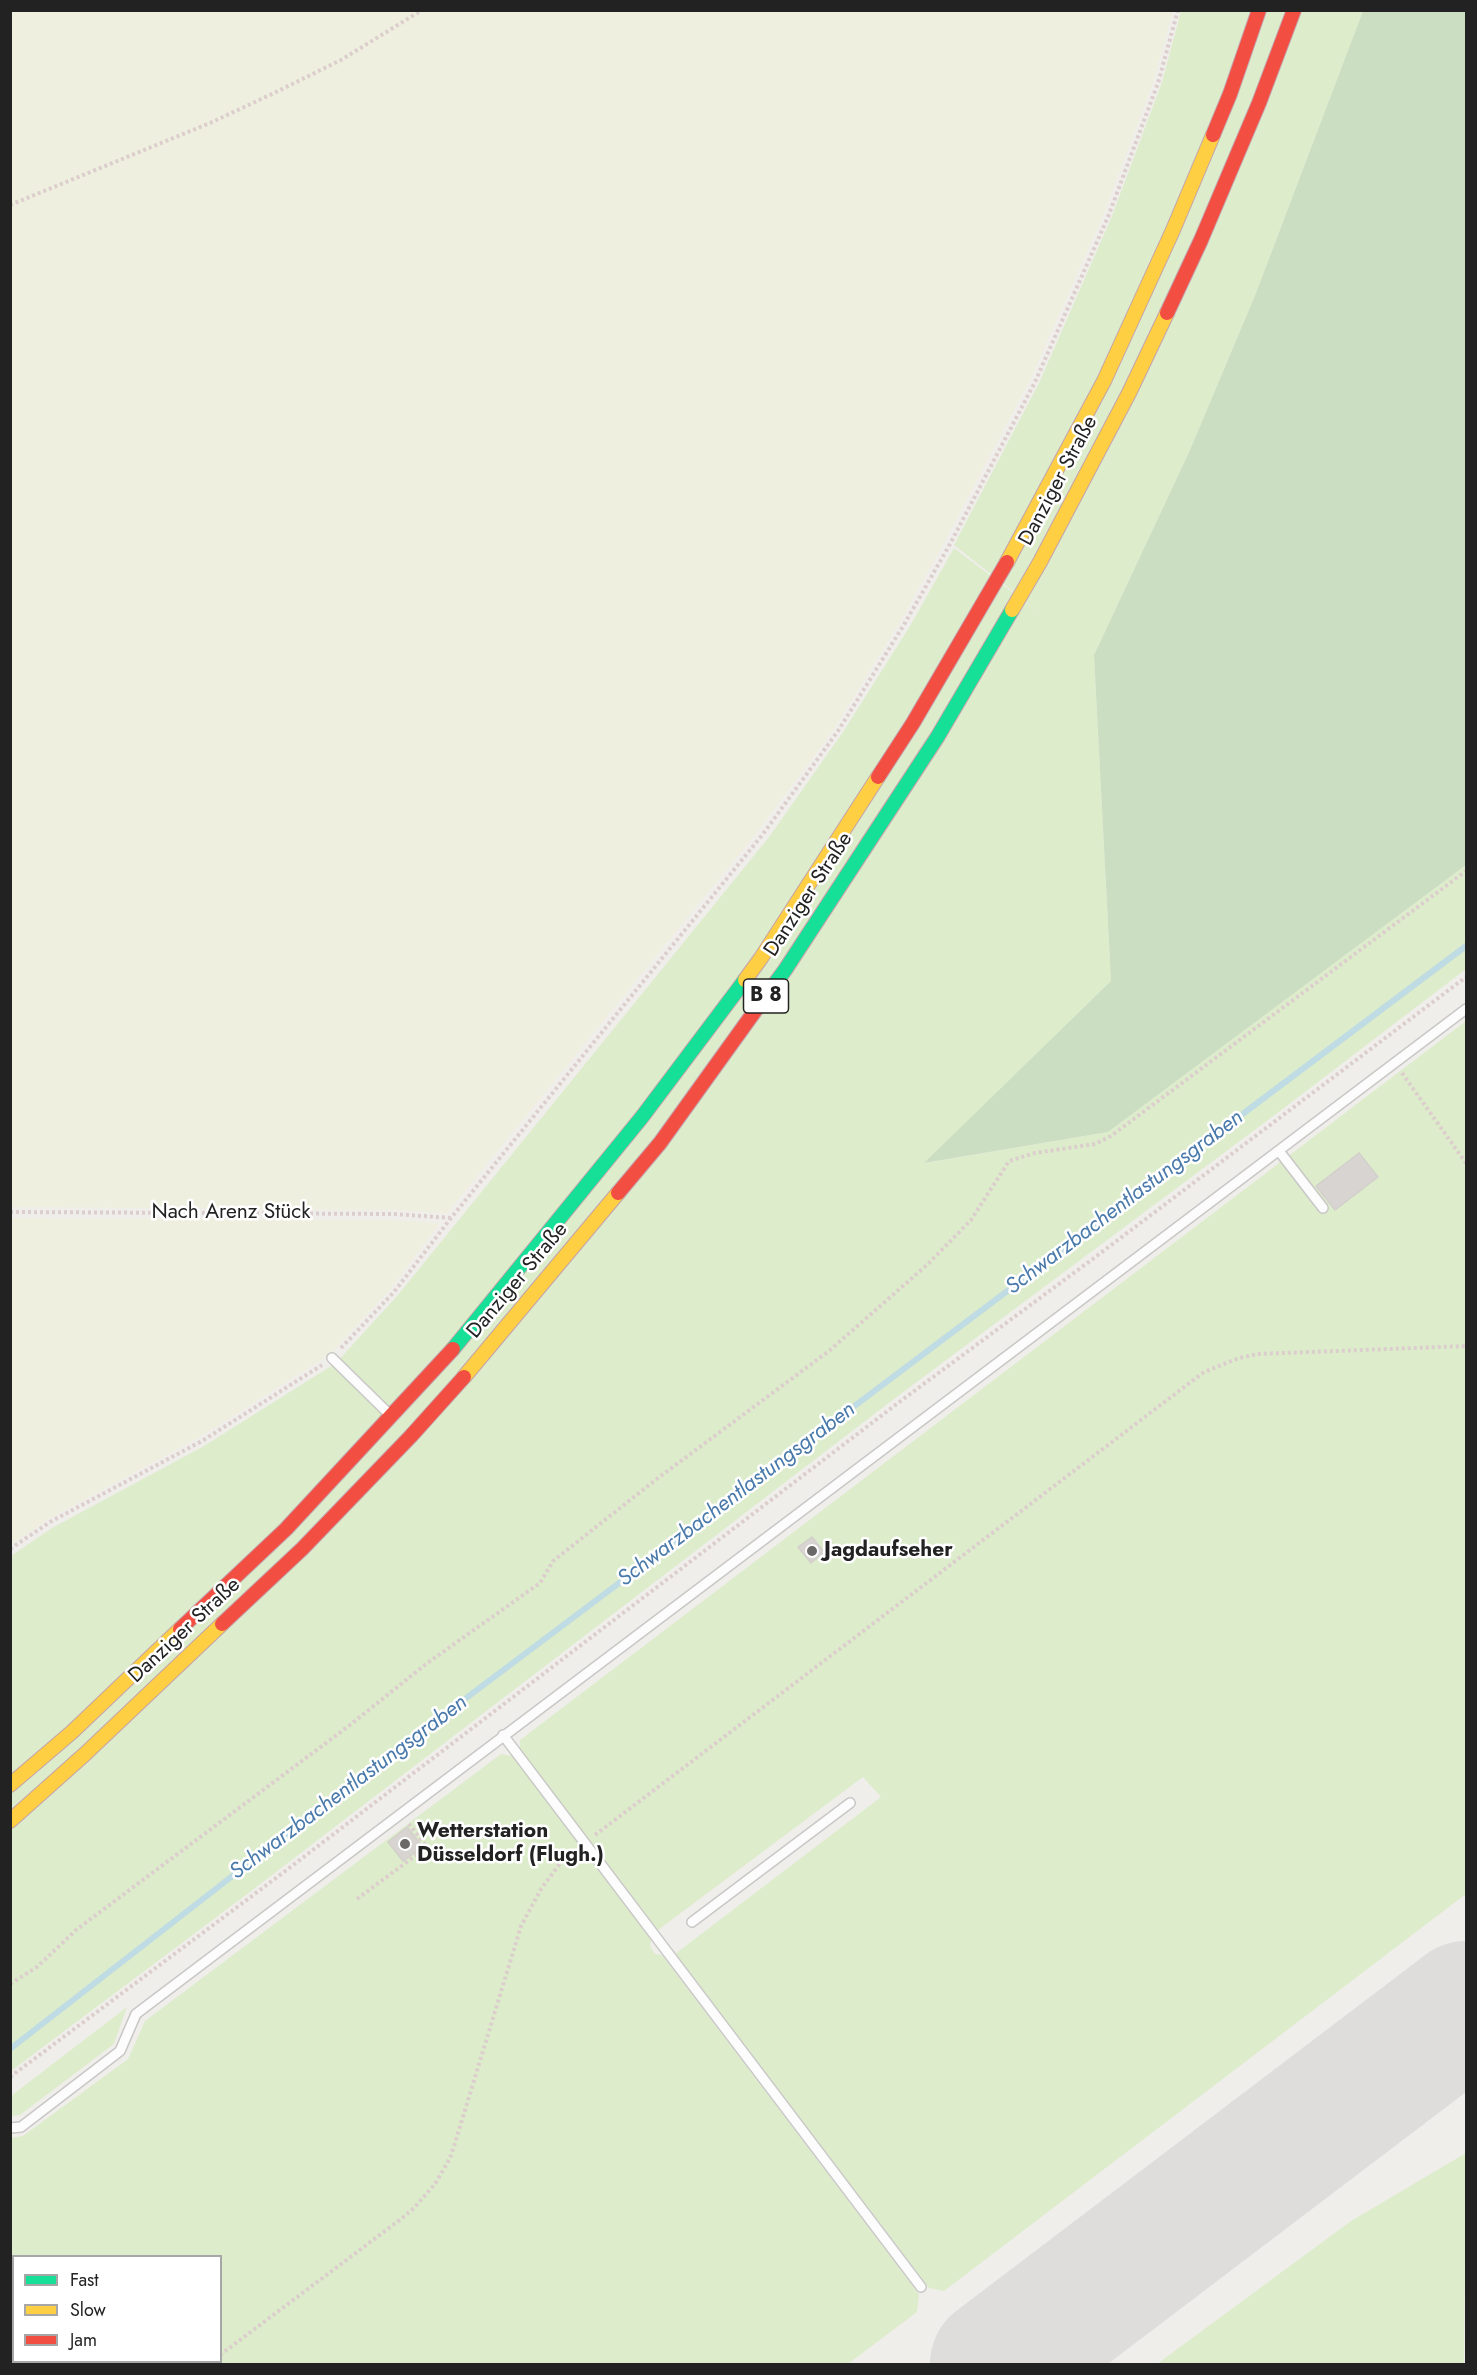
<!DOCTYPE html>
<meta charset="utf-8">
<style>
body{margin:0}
#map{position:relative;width:1477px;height:2375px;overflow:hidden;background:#f0eeeb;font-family:Jost,sans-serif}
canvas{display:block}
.frame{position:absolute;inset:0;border:12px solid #222;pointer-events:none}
.legend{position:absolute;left:12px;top:2255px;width:210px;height:108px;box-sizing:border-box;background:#fff;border:2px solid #a7a7a7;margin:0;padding:8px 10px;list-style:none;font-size:18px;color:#222}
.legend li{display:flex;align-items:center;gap:12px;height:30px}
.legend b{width:30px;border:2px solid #a7a7a7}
</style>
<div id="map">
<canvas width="1477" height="2375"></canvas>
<div class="frame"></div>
<ul class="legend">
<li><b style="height:8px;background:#16e098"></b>Fast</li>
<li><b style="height:8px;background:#ffcf43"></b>Slow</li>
<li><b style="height:8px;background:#f24e42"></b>Jam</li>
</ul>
</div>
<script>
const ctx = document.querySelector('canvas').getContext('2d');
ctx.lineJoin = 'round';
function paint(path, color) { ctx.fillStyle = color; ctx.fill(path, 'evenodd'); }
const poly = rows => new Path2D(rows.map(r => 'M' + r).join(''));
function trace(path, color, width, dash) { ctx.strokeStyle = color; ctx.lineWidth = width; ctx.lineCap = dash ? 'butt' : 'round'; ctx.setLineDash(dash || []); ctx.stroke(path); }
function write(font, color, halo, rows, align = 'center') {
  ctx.font = font + ' Jost,sans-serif'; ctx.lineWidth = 5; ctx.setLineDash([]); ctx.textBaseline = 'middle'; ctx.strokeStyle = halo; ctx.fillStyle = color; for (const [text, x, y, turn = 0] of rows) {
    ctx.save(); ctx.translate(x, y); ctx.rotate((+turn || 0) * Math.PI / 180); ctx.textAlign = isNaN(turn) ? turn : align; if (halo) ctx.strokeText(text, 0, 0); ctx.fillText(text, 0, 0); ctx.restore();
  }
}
const farmland = poly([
 [11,10,1173,11,1153,83,1103,216,1030,380,945,541,900,622,834,729,758,831,447,1213,396,1210,11,1207],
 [11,1218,392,1220,440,1223,389,1291,329,1355,200,1437,47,1520,11,1545]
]);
const grass = poly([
 [1181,11,1363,11,1256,293,1190,450,1094,655,1111,981,925,1163,1108,1132,1466,865,1466,969,1280,1111,894,1399,242,1898,11,2071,11,1556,52,1528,204,1446,336,1363,398,1295,769,837,843,732,910,626,954,548,1044,616,954,545,1039,383,1112,216,1162,82],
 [1466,1021,1466,1894,944,2291,929,2288,675,1954,881,1797,863,1777,658,1930,520,1751,520,1740],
 [501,1754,512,1756,652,1939,650,1946,655,1954,662,1955,919,2294,917,2312,848,2364,11,2364,10,2138,23,2136,128,2059,145,2021],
 [14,2256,220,2256,220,2362,14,2362],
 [127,2007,114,2044,20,2115,11,2116,11,2096],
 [1466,2153,1464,2364,1157,2364,1351,2221]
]);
const forest = poly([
 [1363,11,1466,11,1466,865,1108,1132,924,1163,1111,981,1094,655,1190,450,1256,293]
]);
const stream = poly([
 [10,2049,316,1811,1466,946]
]);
const taxiway = poly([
 [1180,2225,1272,2165,1345,2121,1425,2079,1466,2060]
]);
const runway = poly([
 [997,2364,1466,2008]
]);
const building = poly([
 [1359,1153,1378,1177,1335,1210,1316,1186,1359,1153],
 [812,1537,824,1552,811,1563,798,1547,812,1537],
 [407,1827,423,1847,403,1861,388,1842,407,1827]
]);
const path = poly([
 [10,205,210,123,272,94,341,60,422,10],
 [1402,1073,1466,1163],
 [10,1212,394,1214,451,1218],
 [341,1348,394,1292,451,1218,763,834,838,731,905,623,950,544,1035,382,1108,217,1158,83,1178,10],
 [10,1549,50,1522,202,1441,322,1365],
 [595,1835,1204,1372,1239,1358,1258,1354,1466,1346],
 [357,1899,427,1847,409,1824],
 [10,1984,37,1967,76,1930,350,1725,426,1664,540,1583,553,1561,658,1478,829,1351,928,1264,971,1220,1009,1161,1035,1153,1095,1144,1111,1136,1466,871],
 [10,2077,284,1872,898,1403,1094,1258,1466,977],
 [220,2355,401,2219,414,2208,435,2184,450,2158,455,2143,521,1926,541,1889,565,1857,574,1850],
 [208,2364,212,2362]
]);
const lane = poly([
 [1279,1151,1323,1208],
 [332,1358,388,1413],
 [503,1735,921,2287],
 [692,1922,850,1803],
 [10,2128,21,2127,120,2051,136,2014,1466,1009]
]);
const fast = poly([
 [760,1004,785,970,938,736,1012,610],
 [453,1349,642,1117,745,980]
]);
const slow = poly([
 [1007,562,1104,381,1173,230,1213,135],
 [1012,610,1040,562,1129,393,1167,313],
 [745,980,761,958,878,777],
 [464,1377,618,1193],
 [10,1785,72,1732,180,1629],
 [10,1821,85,1754,222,1624]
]);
const jam = poly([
 [1213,135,1230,94,1259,10],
 [1167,313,1201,240,1259,103,1294,10],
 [878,777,913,723,1007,562],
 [618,1193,660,1143,760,1004],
 [222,1624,302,1549,411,1436,464,1377],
 [180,1629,286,1529,453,1349]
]);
const markers = [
 [812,1551,6,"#6a6968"],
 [405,1844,6,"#6a6968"]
];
const shields = [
 [766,996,45]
];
const shieldNames = [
 ["B 8",766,996]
];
const streetNames = [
 ["Danziger Straße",1059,481,-62],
 ["Danziger Straße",809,895,-57],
 ["Nach Arenz Stück",231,1213],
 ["Danziger Straße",518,1281,-50],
 ["Danziger Straße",185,1631,-43]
];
const poiNames = [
 ["Jagdaufseher",824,1551],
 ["Wetterstation",417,1832],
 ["Düsseldorf (Flugh.)",417,1856]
];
const waterNames = [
 ["Schwarzbachentlastungsgraben",1125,1203,-37],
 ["Schwarzbachentlastungsgraben",737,1495,-37],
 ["Schwarzbachentlastungsgraben",349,1788,-37]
];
paint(farmland, '#efefdf');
paint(grass, '#ddeccb');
paint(forest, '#cbdec1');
trace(stream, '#bfdbe3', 6);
trace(taxiway, '#dedddc', 54);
trace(runway, '#dedddc', 134);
paint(building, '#d7d4d2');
trace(building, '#d3d0cc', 1.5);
trace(lane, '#c9c8c7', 12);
trace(fast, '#c5a2ac', 16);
trace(slow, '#c5a2ac', 16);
trace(jam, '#c5a2ac', 16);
trace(path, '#dccecd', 4, [3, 3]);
trace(lane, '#fdfcfc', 9);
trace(fast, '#16e098', 14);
trace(slow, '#ffcf43', 14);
trace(jam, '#f24e42', 14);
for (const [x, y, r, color] of markers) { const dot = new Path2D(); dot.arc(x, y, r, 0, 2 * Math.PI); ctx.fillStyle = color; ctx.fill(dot); trace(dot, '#fff', 2); }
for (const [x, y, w] of shields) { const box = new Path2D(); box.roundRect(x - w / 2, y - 17, w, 34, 4.5); ctx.fillStyle = '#fff'; ctx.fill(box); trace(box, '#222', 1.5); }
write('bold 20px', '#222', null, shieldNames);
write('21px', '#222', '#fff', streetNames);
write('bold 21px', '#222', '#fff', poiNames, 'left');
write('italic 22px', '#4a7aab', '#fff', waterNames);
</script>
